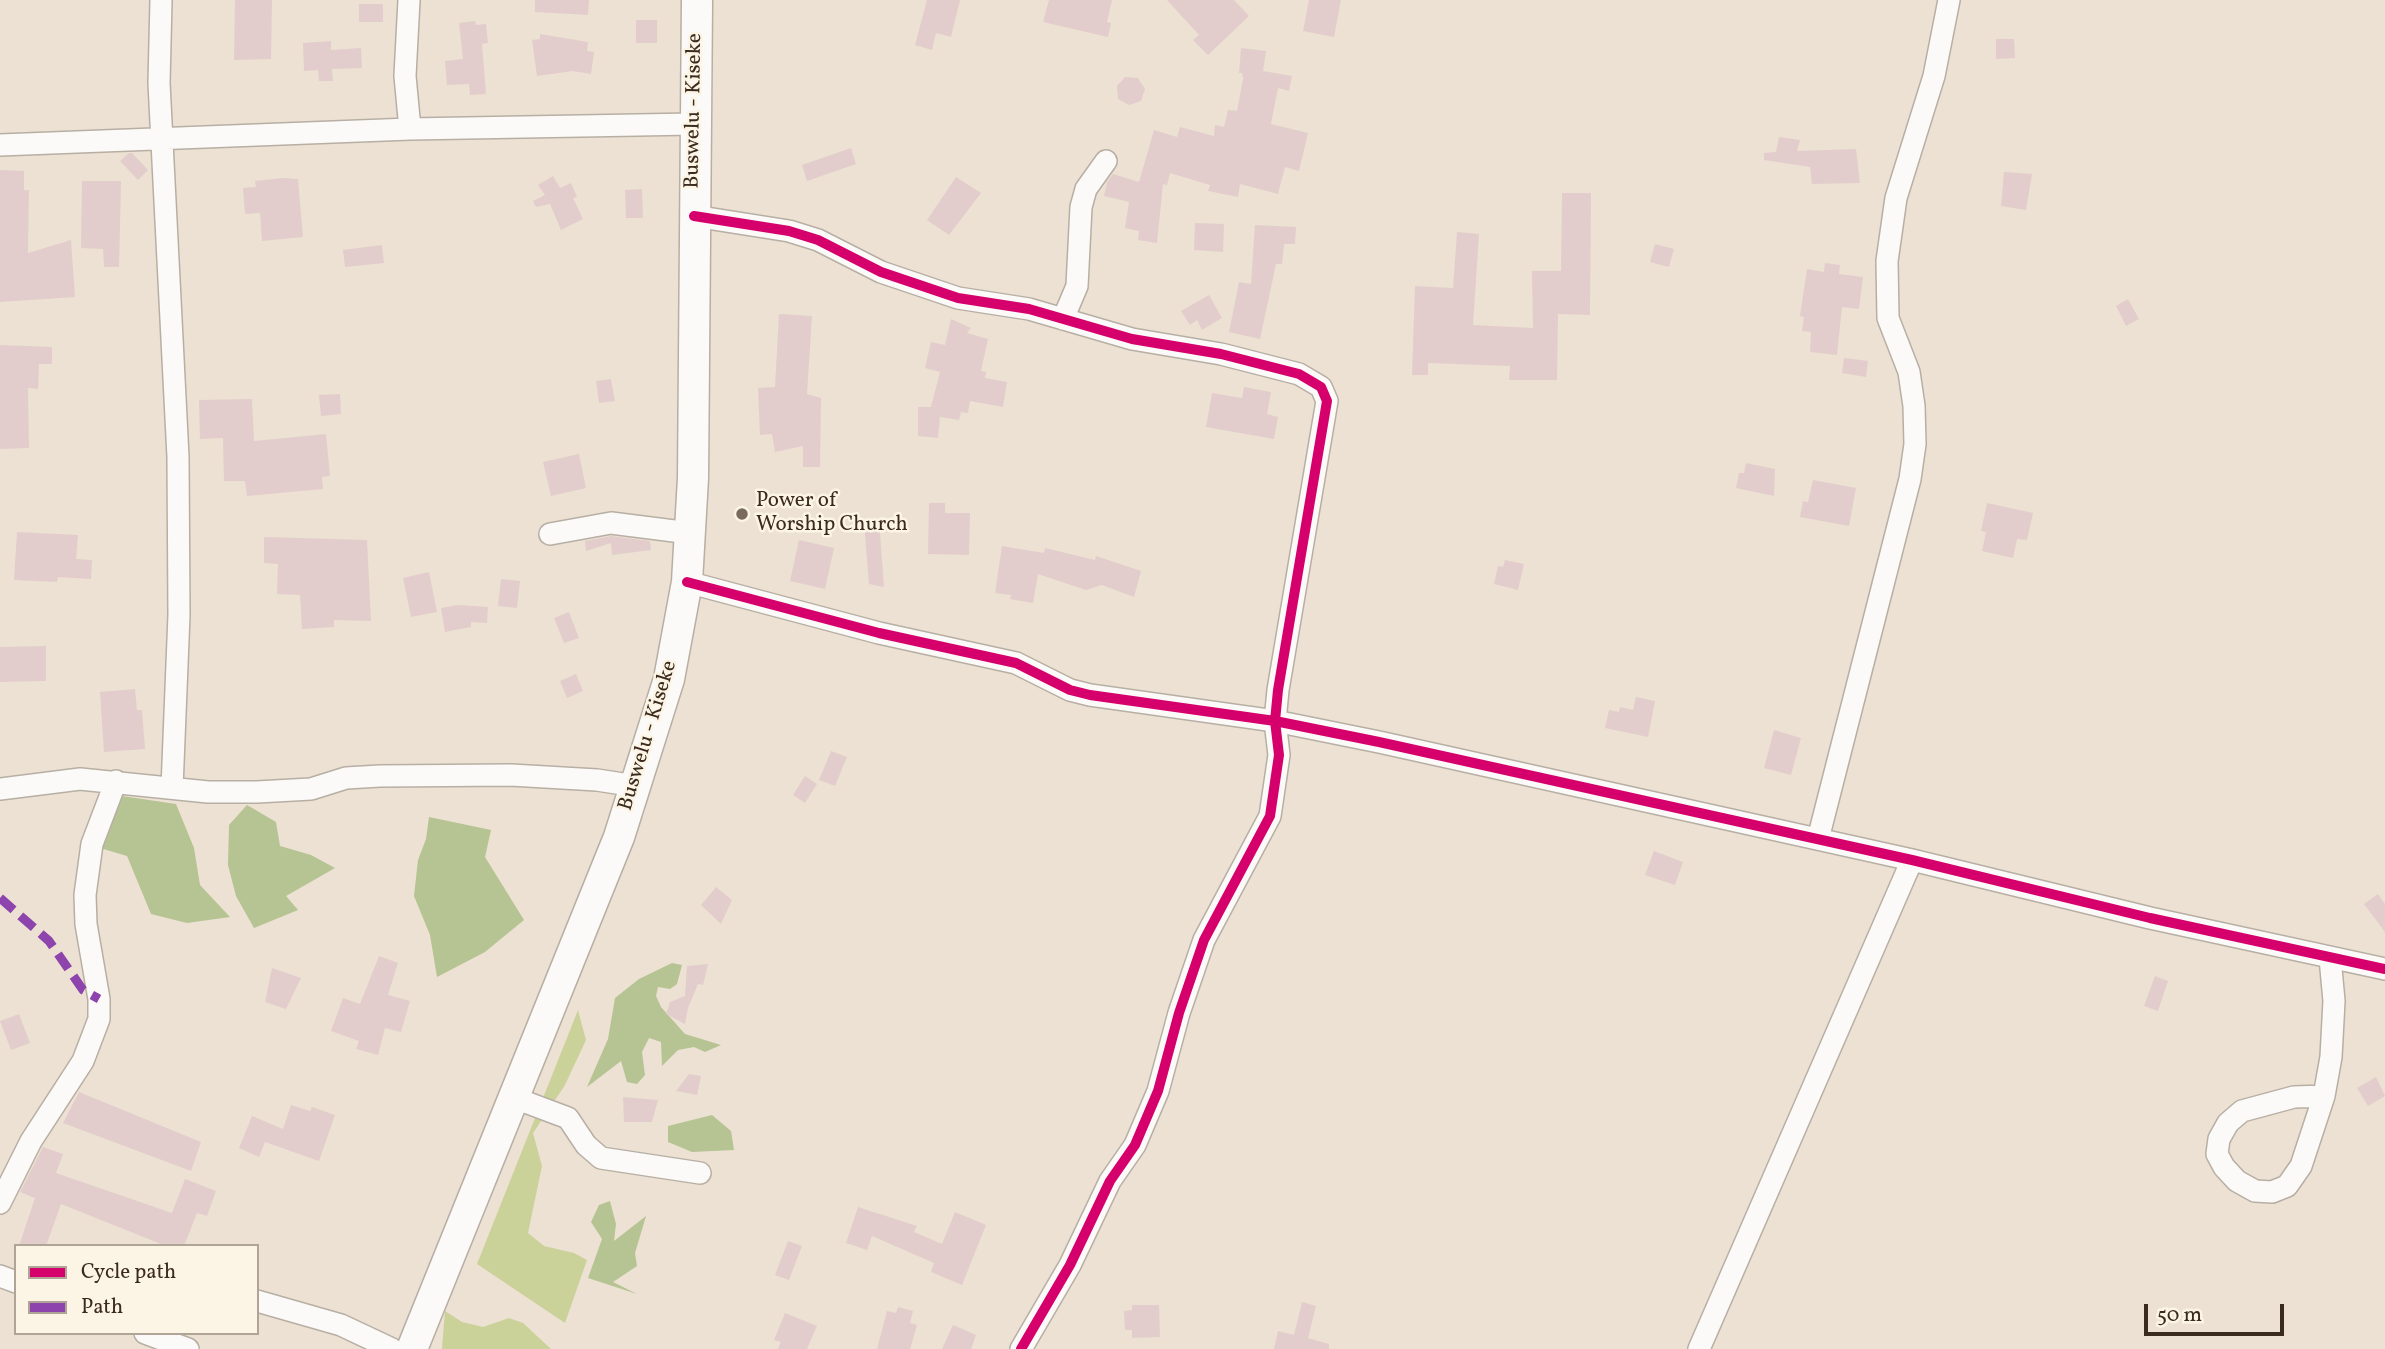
<!DOCTYPE html>
<style>
body{margin:0}
#map{position:relative;width:2385px;height:1349px;overflow:hidden;background:#ece1d2;font-family:Vollkorn,serif}
canvas{display:block}
.legend{position:absolute;left:14px;top:1244px;width:245px;height:91px;box-sizing:border-box;background:#fcf5e5;border:2px solid #afa495;margin:0;padding:9px 12px;list-style:none;font-size:21px;color:#3b2a1e}
.legend li{display:flex;align-items:center;gap:14px;height:35px}
.legend b{width:35px;border:2px solid #afa495}
.scale{position:absolute;left:2144px;top:1304px;width:140px;height:32px;box-sizing:border-box;border:4px solid #3b2a1e;border-top:0;padding-left:9px;font-size:21px;line-height:24px;white-space:nowrap;color:#3b2a1e;-webkit-text-stroke:5px #fcf5e5;paint-order:stroke}
</style>
<div id="map">
<canvas width="2385" height="1349"></canvas>
<ul class="legend">
<li><b style="height:9px;background:#d6006c"></b>Cycle path</li>
<li><b style="height:9px;background:#8e44ad"></b>Path</li>
</ul>
<div class="scale">50 m</div>
</div>
<script>
const ctx = document.querySelector('canvas').getContext('2d');
ctx.lineJoin = 'round';
function paint(path, color) { ctx.fillStyle = color; ctx.fill(path, 'evenodd'); }
const poly = rows => new Path2D(rows.map(r => 'M' + r).join(''));
function trace(path, color, width, dash) { ctx.strokeStyle = color; ctx.lineWidth = width; ctx.lineCap = dash ? 'butt' : 'round'; ctx.setLineDash(dash || []); ctx.stroke(path); }
function write(font, color, halo, rows, align = 'center') {
  ctx.font = font + ' Vollkorn,serif'; ctx.lineWidth = 5; ctx.setLineDash([]); ctx.textBaseline = 'middle'; ctx.strokeStyle = halo; ctx.fillStyle = color; for (const [text, x, y, turn = 0] of rows) {
    ctx.save(); ctx.translate(x, y); ctx.rotate((+turn || 0) * Math.PI / 180); ctx.textAlign = isNaN(turn) ? turn : align; if (halo) ctx.strokeText(text, 0, 0); ctx.fillText(text, 0, 0); ctx.restore();
  }
}
const green = poly([
 [578,1010,586,1040,565,1085,533,1133,542,1166,528,1233,544,1246,574,1253,587,1260,565,1323,477,1264],
 [445,1311,462,1322,483,1327,509,1318,523,1323,551,1349,442,1349]
]);
const forest = poly([
 [115,795,176,804,194,848,200,885,230,917,187,923,151,914,127,856,100,848],
 [247,805,276,822,280,846,311,855,335,868,286,896,298,910,254,928,236,896,228,865,229,825],
 [429,817,491,830,485,857,524,920,485,952,437,977,430,935,414,896,418,860,426,839],
 [672,963,682,965,677,984,670,989,658,987,656,996,661,1007,685,1034,721,1045,705,1052,694,1047,678,1050,662,1066,661,1042,649,1038,642,1052,645,1075,637,1084,627,1082,621,1061,587,1087,608,1039,615,998,639,979],
 [712,1115,731,1131,734,1150,692,1152,668,1142,668,1126],
 [610,1201,616,1224,614,1241,646,1216,635,1253,637,1266,613,1282,637,1294,588,1278,602,1239,591,1222,599,1205]
]);
const building = poly([
 [235,0,272,0,271,59,234,60],
 [535,0,589,0,588,15,535,12],
 [927,0,960,0,951,37,936,33,932,50,915,45],
 [1049,0,1112,0,1107,22,1111,23,1108,37,1043,22],
 [1167,0,1234,0,1249,16,1208,55,1193,40,1199,35],
 [1309,0,1341,0,1334,37,1303,31],
 [359,4,383,4,383,22,359,22],
 [636,20,657,20,657,43,636,43],
 [475,21,476,25,486,24,488,43,482,44,486,94,470,95,469,84,447,85,445,61,463,59,459,23],
 [540,34,588,42,587,51,594,52,591,74,573,71,537,76,532,40,540,39],
 [1996,39,2014,39,2015,58,1996,59],
 [331,41,331,50,361,48,362,68,332,69,333,81,319,81,318,70,304,71,303,43],
 [1241,48,1266,51,1263,71,1292,76,1289,91,1278,88,1271,124,1308,133,1299,171,1285,167,1278,194,1240,184,1238,197,1208,191,1210,185,1170,173,1167,185,1163,184,1157,243,1138,240,1139,231,1125,228,1129,202,1104,196,1107,182,1113,174,1139,182,1154,130,1177,137,1180,127,1214,136,1215,125,1224,127,1228,110,1237,111,1243,79,1242,73,1239,73],
 [1125,77,1138,78,1145,89,1141,101,1129,105,1118,99,1117,86],
 [1779,137,1800,140,1797,151,1856,149,1860,183,1812,184,1810,167,1764,160,1764,153,1776,152],
 [851,148,856,164,807,181,802,165],
 [129,153,132,153,148,170,138,180,120,161],
 [0,170,24,171,24,190,29,190,28,253,71,240,75,297,0,302],
 [2004,172,2032,174,2026,210,2001,206],
 [553,176,560,188,571,183,577,197,573,198,583,219,561,230,550,204,536,207,533,201,545,195,538,185],
 [956,177,981,193,949,235,927,220],
 [283,178,298,179,303,237,262,241,260,213,245,214,243,188,256,187,255,181],
 [82,181,121,181,119,267,104,267,103,249,81,248],
 [642,189,643,218,626,218,625,190],
 [1562,193,1591,193,1590,315,1558,314,1557,380,1509,380,1510,366,1428,363,1428,375,1412,375,1415,286,1453,288,1457,232,1479,234,1473,325,1533,328,1532,271,1561,271],
 [1195,223,1224,224,1223,252,1194,250],
 [1255,225,1296,227,1295,244,1284,244,1282,264,1276,264,1260,339,1229,332,1239,282,1251,284],
 [1655,244,1674,249,1669,267,1650,262],
 [382,245,384,263,345,267,343,250],
 [1825,263,1840,265,1839,274,1863,277,1859,309,1842,307,1837,355,1810,352,1811,332,1802,331,1804,317,1800,316,1807,269,1824,272],
 [1209,295,1222,318,1202,330,1197,320,1190,325,1181,311],
 [2128,299,2139,319,2126,326,2116,306],
 [779,314,812,316,807,394,821,398,820,467,803,467,803,446,775,452,772,434,760,435,758,388,775,387],
 [951,319,971,328,967,333,988,339,981,371,986,372,985,378,1007,382,1003,407,970,401,968,413,961,412,959,420,940,417,938,438,918,436,918,407,931,407,940,372,925,368,931,342,945,345],
 [0,345,52,347,52,364,39,364,38,389,28,388,29,448,0,449],
 [1844,358,1868,361,1866,377,1842,373],
 [611,379,615,401,599,403,596,381],
 [1244,387,1271,392,1267,414,1278,417,1274,439,1206,427,1212,393,1242,398],
 [340,394,341,414,321,416,319,395],
 [252,399,254,441,326,434,330,476,322,477,323,489,247,496,245,481,224,481,223,438,200,439,199,400],
 [579,454,586,488,551,496,543,462],
 [1746,463,1775,469,1774,496,1736,488,1739,473,1744,473],
 [1813,480,1856,488,1849,526,1800,517,1803,501,1808,502],
 [929,503,945,503,945,513,970,513,969,555,928,554],
 [1987,503,2033,513,2027,540,2017,539,2013,558,1982,551,1986,532,1981,531],
 [879,520,884,587,869,584,864,522],
 [17,532,78,535,76,559,92,560,91,579,58,577,57,582,14,580],
 [611,536,650,541,651,550,612,555,611,543,586,551,585,541],
 [264,537,367,540,371,621,334,620,334,627,302,629,300,595,277,594,278,564,264,563],
 [799,540,834,548,825,589,790,581],
 [1002,546,1044,553,1045,548,1095,560,1096,556,1141,571,1134,597,1102,585,1086,590,1038,574,1033,603,1010,599,1011,595,995,593],
 [1505,560,1524,564,1518,590,1494,584,1498,566,1503,567],
 [429,572,437,612,411,617,403,578],
 [501,579,520,581,517,608,498,606],
 [458,605,488,607,487,623,471,622,471,627,445,632,441,608],
 [569,612,579,638,564,643,554,618],
 [46,646,46,681,0,682,0,647],
 [576,674,583,691,567,698,560,681],
 [135,689,137,710,142,710,145,749,104,752,100,692],
 [1636,697,1655,701,1648,737,1605,728,1609,710,1619,712,1620,707,1633,710],
 [1774,730,1801,738,1791,775,1764,768],
 [831,751,847,757,835,786,819,780],
 [805,776,817,784,805,803,793,795],
 [1654,851,1683,862,1675,885,1645,875],
 [716,887,732,900,721,924,701,905],
 [2378,894,2385,904,2385,932,2364,904],
 [379,956,398,963,388,995,410,1001,401,1032,385,1028,378,1055,356,1049,359,1041,331,1031,343,998,360,1004],
 [708,964,703,985,698,984,688,1008,685,1024,666,1014,670,1002,685,996,687,966],
 [272,968,301,978,286,1009,265,1002],
 [2155,976,2168,981,2158,1011,2144,1006],
 [19,1014,30,1043,11,1050,0,1021],
 [689,1074,701,1076,697,1095,676,1091],
 [2376,1077,2385,1096,2368,1106,2357,1088],
 [79,1092,201,1142,191,1171,63,1123],
 [623,1097,658,1100,652,1122,624,1122],
 [291,1105,310,1111,312,1107,335,1115,319,1161,265,1142,259,1157,239,1148,252,1116,283,1129],
 [43,1147,63,1154,56,1173,172,1213,185,1179,216,1191,207,1216,197,1213,184,1246,166,1246,61,1204,46,1246,19,1246,35,1198,20,1192],
 [858,1207,917,1226,914,1232,942,1244,955,1212,986,1225,962,1285,931,1272,934,1263,872,1236,867,1250,846,1243],
 [788,1241,802,1246,789,1280,775,1275],
 [1302,1302,1316,1306,1308,1338,1329,1344,1329,1349,1274,1349,1278,1331,1294,1335],
 [1132,1305,1159,1305,1160,1337,1132,1338,1132,1330,1125,1330,1124,1311,1132,1310],
 [898,1307,913,1311,910,1323,917,1325,910,1349,877,1349,887,1311,896,1313],
 [785,1313,817,1326,807,1349,778,1349,781,1342,774,1340],
 [953,1325,976,1335,971,1349,942,1349]
]);
const street = poly([
 [161,0,159,83,178,457,179,615,172,788],
 [409,0,405,76,410,129],
 [0,145,410,129,694,124],
 [694,216,789,231,818,240,881,272,958,298,1029,309,1132,339,1221,354,1299,374,1321,387,1327,401,1278,690,1275,721,1279,755,1270,816,1204,940,1179,1013,1158,1091,1135,1145,1110,1181,1070,1265,1021,1349],
 [1063,319,1077,286,1081,207,1086,189,1106,161],
 [550,534,611,523,690,533],
 [687,582,879,633,1016,663,1070,690,1090,695,1275,721,1379,742,1912,860,2150,918,2385,969],
 [0,789,80,779,208,792,257,792,311,789,346,778,380,776,511,775,597,780,636,786],
 [1818,839,1910,479,1915,444,1914,406,1909,372,1888,318,1887,261,1896,198,1934,76,1949,0],
 [2324,1096,2294,1097,2242,1111,2228,1123,2219,1139,2217,1154,2224,1167,2237,1181,2255,1191,2272,1192,2287,1186,2301,1166,2324,1096,2331,1057,2334,1001,2330,958],
 [512,1097,568,1118,586,1145,601,1158,700,1173],
 [0,1203,31,1141,83,1061,99,1019,99,999,86,924,85,895,92,844,116,781],
 [0,1276,16,1282],
 [257,1301,341,1325,392,1349],
 [145,1333,188,1349],
 [1699,1349,1912,860]
]);
const secondary = poly([
 [412,1349,619,837,669,679,687,582,693,478,697,0]
]);
const quiet = poly([
 [0,898,49,941,83,990,99,999]
]);
const cycleway = poly([
 [694,216,789,231,818,240,881,272,958,298,1029,309,1132,339,1221,354,1299,374,1321,387,1327,401,1278,690,1275,721,1279,755,1270,816,1204,940,1179,1013,1158,1091,1135,1145,1110,1181,1070,1265,1021,1349],
 [687,582,879,633,1016,663,1070,690,1090,695,1275,721,1379,742,1912,860,2150,918,2385,969]
]);
const markers = [
 [742,514,7,"#796a5d"]
];
const streetNames = [
 ["Buswelu - Kiseke",695,111,-89],
 ["Buswelu - Kiseke",649,736,-73]
];
const poiNames = [
 ["Power of",756,502],
 ["Worship Church",756,526]
];
paint(green, '#cad29a');
paint(forest, '#b6c393');
paint(building, '#e2cdcc');
trace(street, '#b7afa4', 24);
trace(secondary, '#b7afa4', 33);
trace(street, '#fcfaf8', 21);
trace(secondary, '#fcfaf8', 30);
trace(quiet, '#8e44ad', 9, [18, 9]);
trace(cycleway, '#d6006c', 10);
for (const [x, y, r, color] of markers) { const dot = new Path2D(); dot.arc(x, y, r, 0, 2 * Math.PI); ctx.fillStyle = color; ctx.fill(dot); trace(dot, '#fcf5e5', 2.5); }
write('21px', '#3b2a1e', '#fcf5e5', streetNames);
write('21px', '#3b2a1e', '#fcf5e5', poiNames, 'left');
</script>
